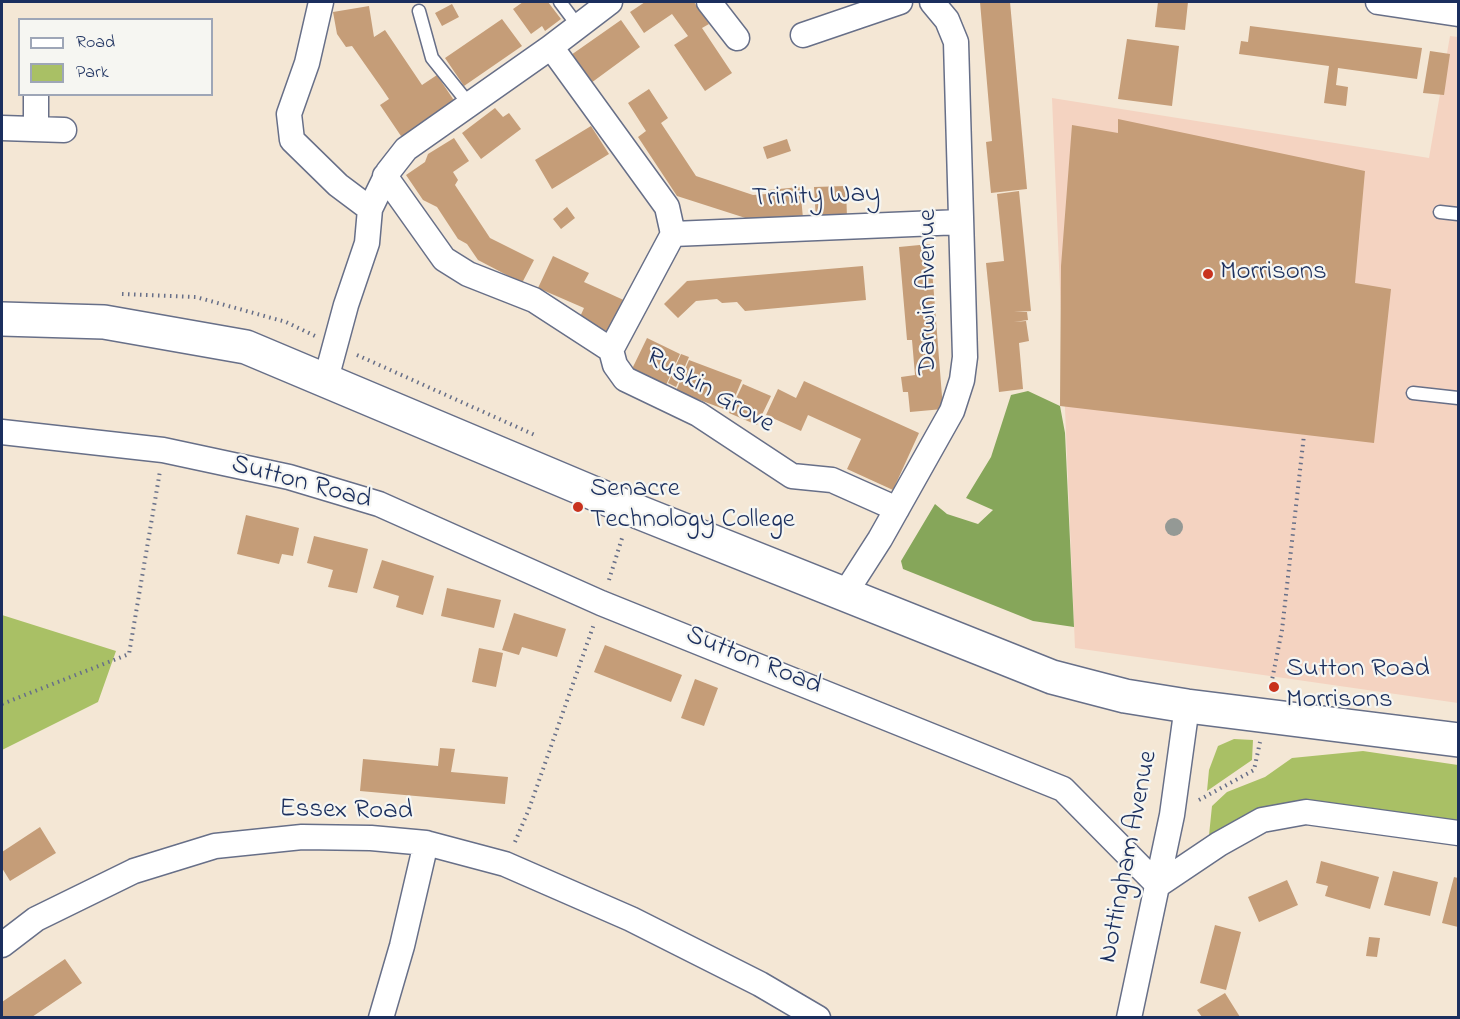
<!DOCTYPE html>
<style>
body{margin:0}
#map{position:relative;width:1460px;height:1019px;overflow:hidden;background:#f4e7d5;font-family:"Indie Flower",sans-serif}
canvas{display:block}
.frame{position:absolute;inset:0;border:3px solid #1b2f5e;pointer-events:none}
.legend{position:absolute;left:18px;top:18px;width:195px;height:78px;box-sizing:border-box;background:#f6f6f2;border:2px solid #9ea6b7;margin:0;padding:8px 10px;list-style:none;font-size:18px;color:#1b2f5e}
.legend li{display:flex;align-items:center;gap:12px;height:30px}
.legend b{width:30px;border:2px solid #9ea6b7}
</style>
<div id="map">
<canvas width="1460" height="1019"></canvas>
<div class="frame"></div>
<ul class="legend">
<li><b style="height:8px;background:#fff"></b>Road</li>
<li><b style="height:16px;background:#a9c065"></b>Park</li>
</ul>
</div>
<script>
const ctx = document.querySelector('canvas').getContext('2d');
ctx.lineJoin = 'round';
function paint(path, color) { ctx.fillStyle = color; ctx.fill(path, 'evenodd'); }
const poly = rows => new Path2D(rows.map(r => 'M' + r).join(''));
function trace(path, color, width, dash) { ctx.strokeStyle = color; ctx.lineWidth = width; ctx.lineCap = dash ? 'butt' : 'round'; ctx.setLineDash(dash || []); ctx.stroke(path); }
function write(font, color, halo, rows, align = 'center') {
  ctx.font = font + ' "Indie Flower",sans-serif'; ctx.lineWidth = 4.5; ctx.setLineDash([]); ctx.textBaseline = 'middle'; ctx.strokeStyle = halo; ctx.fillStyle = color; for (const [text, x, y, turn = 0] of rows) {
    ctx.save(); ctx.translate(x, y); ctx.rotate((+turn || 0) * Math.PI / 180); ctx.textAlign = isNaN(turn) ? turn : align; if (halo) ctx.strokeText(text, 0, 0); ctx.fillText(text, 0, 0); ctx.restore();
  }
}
const built = poly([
 [1450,36,1458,37,1458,703,1075,648,1052,98,1429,158]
]);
const green = poly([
 [2,615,116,651,98,702,2,750],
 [1234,739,1253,740,1252,760,1207,791,1209,770,1218,746],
 [1363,751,1458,765,1458,825,1287,804,1208,845,1212,806,1227,792,1265,777,1292,758]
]);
const forest = poly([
 [1028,391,1060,406,1065,433,1074,627,1033,621,903,569,901,561,935,504,947,514,978,524,993,510,966,498,991,457,1011,395]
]);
const building = poly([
 [523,2,548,2,561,19,545,31,542,26,531,34,513,9],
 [645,2,694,2,709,24,702,28,732,73,705,91,674,45,688,36,672,14,644,33,630,12],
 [980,2,1010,2,1027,189,991,193,986,142,992,141],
 [1158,2,1188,2,1185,30,1155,27],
 [452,4,459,17,442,26,435,13],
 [369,6,374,37,385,30,422,85,437,75,455,102,407,135,401,136,380,105,389,99,383,90,352,46,346,47,337,34,333,12],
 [502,19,522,46,464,86,445,58],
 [621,20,640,47,591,83,571,55],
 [1250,26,1422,48,1417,79,1338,68,1336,85,1348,87,1346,106,1324,103,1329,66,1239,54,1241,41,1248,42],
 [1127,39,1179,46,1172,106,1118,99],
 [1430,51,1450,54,1444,95,1423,93],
 [649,89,668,118,661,123,696,176,753,195,767,194,768,190,800,187,803,218,758,222,677,196,638,137,646,131,628,103],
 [495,108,503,117,509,113,521,129,481,159,462,133],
 [1118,119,1365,171,1355,283,1391,289,1374,443,1060,406,1061,266,1072,125,1118,133],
 [591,126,609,154,552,189,535,160],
 [454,138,469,161,453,172,458,180,455,185,490,238,534,260,522,283,478,260,467,244,458,239,437,207,423,200,406,175,425,162,428,154],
 [787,139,791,151,767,159,763,147],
 [846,186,847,218,816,220,814,187],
 [1019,191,1031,311,1014,312,1027,312,1028,320,1014,322,1026,321,1029,341,1019,343,1023,389,999,392,986,263,1004,261,997,194],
 [567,207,575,218,561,229,553,219],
 [930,244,943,409,910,412,908,392,903,392,901,377,915,375,912,340,907,340,899,247],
 [553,256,589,273,584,282,628,302,613,334,579,319,584,308,538,288],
 [863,266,866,300,745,311,737,302,722,303,717,299,696,301,678,318,664,304,687,281],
 [647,338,680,354,666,385,632,369],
 [681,354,689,357,676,387,668,383],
 [689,360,742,380,729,411,676,391],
 [804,381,919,433,893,490,847,469,861,439,808,415,801,431,766,415,778,389,796,398],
 [743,384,771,396,757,425,729,413],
 [246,515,299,528,293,556,282,554,279,564,237,554],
 [314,536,368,549,357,593,328,587,333,570,307,563],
 [382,560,434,576,423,615,396,607,399,596,373,588],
 [447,588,501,600,494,628,441,616],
 [514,613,566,629,557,657,522,647,519,655,502,650],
 [605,645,682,675,671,702,594,672],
 [479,648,503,653,496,687,472,682],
 [695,679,718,688,704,726,681,718],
 [440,748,455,749,451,772,508,777,505,804,360,791,363,759,438,766],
 [40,827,56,853,10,881,2,868,2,852],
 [1321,861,1379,877,1370,909,1325,896,1328,886,1316,883],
 [1393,871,1438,882,1430,916,1384,905],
 [1454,877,1458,878,1458,927,1442,923],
 [1287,880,1298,905,1259,922,1248,897],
 [1215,925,1241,932,1226,990,1200,983],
 [1369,937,1380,938,1377,957,1366,956],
 [65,959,82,983,32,1017,2,1017,2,1002],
 [1225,993,1240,1017,1202,1017,1197,1010]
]);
const path = poly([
 [122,294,196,297,286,322,315,336],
 [357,355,537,436],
 [609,580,623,535],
 [1270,690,1282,630,1304,435],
 [2,704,129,654,160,471],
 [1199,800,1254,770,1260,742],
 [515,842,529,809,594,624]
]);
const service = poly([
 [560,2,578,26],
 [419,11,432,58,469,104],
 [1440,212,1458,214],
 [1413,393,1458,398]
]);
const minor = poly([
 [321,2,307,63,289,114,292,140,338,185,370,209],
 [709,2,737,38],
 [1378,2,1458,14],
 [803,35,900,2],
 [551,47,667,207,673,234,611,350],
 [2,128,64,130],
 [36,129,36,94],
 [385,176,444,259,468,274,534,300,611,350,615,365,625,379,698,414,792,476,832,480,897,509],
 [673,234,961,222],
 [326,379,346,305,367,243,370,209,388,172,406,149,551,47,610,2],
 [2,432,163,450,289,477,379,504,601,603,1063,789,1158,885,1219,844,1262,820,1306,812,1458,833],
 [844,595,880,539,952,411,962,380,965,357,956,42,947,20,932,2],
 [2,945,36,919,134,871,215,846,302,837,371,838,426,843,505,864,631,919,760,984,818,1018],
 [381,1018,402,946,426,843],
 [1129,1018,1172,815,1187,706]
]);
const primary = poly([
 [2,319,104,322,246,347,631,509,1052,677,1125,696,1187,706,1458,740]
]);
const trees = [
 [1174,527]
];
const markers = [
 [1208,274,6,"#c8321e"],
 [578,507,6,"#c8321e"],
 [1274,687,6,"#c8321e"]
];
const streetNames = [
 ["Trinity Way",816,198,-2],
 ["Darwin Avenue",930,292,-90],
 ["Ruskin Grove",709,392,30],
 ["Sutton Road",301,484,15],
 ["Sutton Road",753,662,22],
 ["Essex Road",346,812,1],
 ["Nottingham Avenue",1130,857,-79]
];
const poiNames = [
 ["Morrisons",1220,274],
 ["Senacre",590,491],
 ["Technology College",590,522],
 ["Sutton Road",1286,671],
 ["Morrisons",1286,702]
];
paint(built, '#f4d3c1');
paint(green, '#a9c065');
paint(forest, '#86a65a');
paint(building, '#c59d78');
trace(service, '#676f88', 15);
trace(minor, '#676f88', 27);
trace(primary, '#676f88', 36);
trace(path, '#676f88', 4, [1.5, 4.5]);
trace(service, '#fff', 12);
trace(minor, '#fff', 24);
trace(primary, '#fff', 33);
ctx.fillStyle = '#949995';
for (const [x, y] of trees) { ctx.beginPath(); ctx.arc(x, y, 9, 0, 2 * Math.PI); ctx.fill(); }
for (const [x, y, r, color] of markers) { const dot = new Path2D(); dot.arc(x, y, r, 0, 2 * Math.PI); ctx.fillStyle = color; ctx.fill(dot); trace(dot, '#f6f6f2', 2); }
write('27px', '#1b2f5e', '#f6f6f2', streetNames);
write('27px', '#1b2f5e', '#f6f6f2', poiNames, 'left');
</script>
